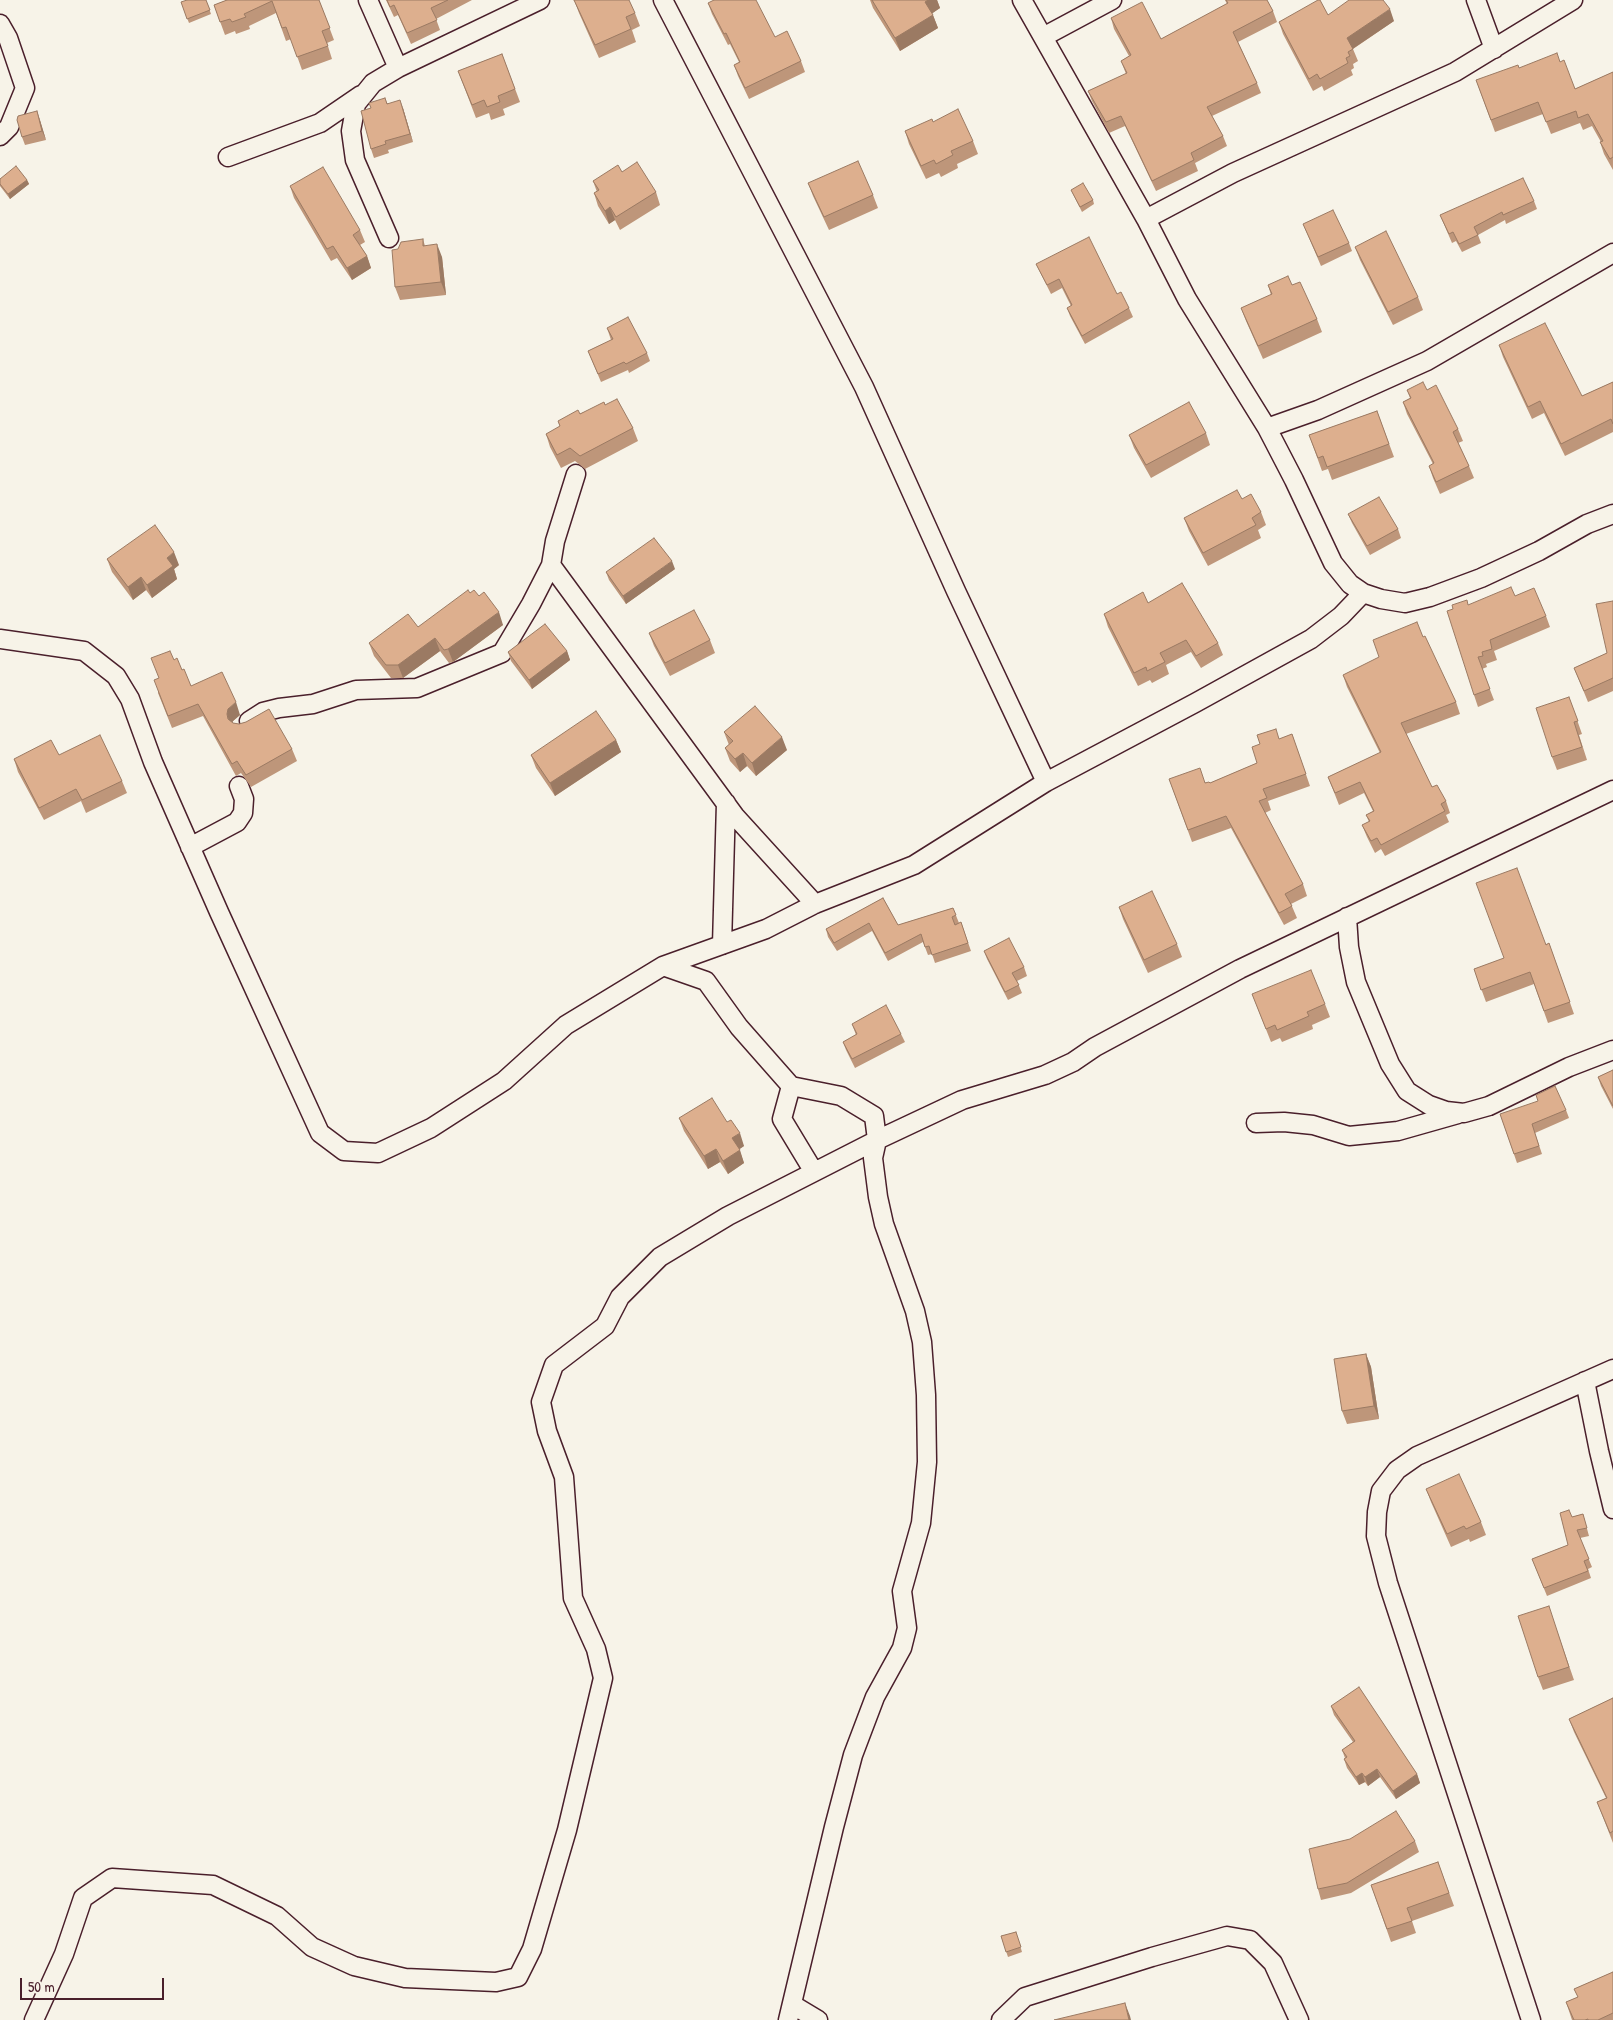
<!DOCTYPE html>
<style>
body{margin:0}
#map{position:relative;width:1613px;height:2020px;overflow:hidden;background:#f7f3e8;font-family:"Patrick Hand",sans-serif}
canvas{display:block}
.scale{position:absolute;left:20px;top:1978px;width:144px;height:22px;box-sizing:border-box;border:2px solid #4a1f2b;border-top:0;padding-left:6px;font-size:15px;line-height:18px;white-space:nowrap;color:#4a1f2b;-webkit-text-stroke:4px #f7f3e8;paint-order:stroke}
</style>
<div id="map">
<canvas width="1613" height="2020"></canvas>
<div class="scale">50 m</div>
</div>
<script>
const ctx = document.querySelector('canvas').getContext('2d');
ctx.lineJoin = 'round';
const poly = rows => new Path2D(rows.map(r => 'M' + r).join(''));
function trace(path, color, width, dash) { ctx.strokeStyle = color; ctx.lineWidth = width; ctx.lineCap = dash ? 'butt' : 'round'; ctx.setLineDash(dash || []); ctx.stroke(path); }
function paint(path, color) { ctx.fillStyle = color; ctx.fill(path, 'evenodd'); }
const street = poly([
 [368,0,398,68],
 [663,0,864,387,956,591,1046,782],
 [1022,0,1146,219,1187,299,1267,428,1294,480,1333,563,1350,584,1363,593,1381,599,1405,603,1430,597,1481,578,1539,551,1587,524,1613,514],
 [1476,0,1494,49],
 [0,24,8,38,25,88,9,127,0,136],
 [1043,37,1112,0],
 [228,157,320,123,361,95],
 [1146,219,1233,173,1455,72,1573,0],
 [389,238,355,160,351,131,356,104,373,83,398,68,540,0],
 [1267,428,1318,410,1427,361,1613,253],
 [576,474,555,541,551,565,735,816,815,904],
 [0,639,84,651,116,676,130,699,153,762,219,912,320,1133,344,1151,378,1153,431,1128,504,1081,566,1025,663,966,766,929,815,904,914,865,1046,782,1195,703,1311,639,1341,616,1363,593],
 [249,721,263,712,279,708,313,704,356,690,417,688,502,653,531,604,551,565],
 [190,847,237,822,243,813,244,799,239,786],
 [1347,917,1349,947,1356,982,1390,1064,1407,1091,1429,1105,1446,1111,1464,1113,1489,1106,1569,1067,1613,1050],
 [722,945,726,803],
 [663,966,706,981,739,1027,791,1086,841,1096,874,1116,877,1140,873,1158,878,1197,884,1224,915,1311,922,1342,926,1395,927,1462,921,1523,902,1591,907,1628,902,1648,875,1697,853,1755,834,1827,788,2020],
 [791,1086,782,1119,814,1172],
 [1256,1123,1284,1122,1313,1125,1349,1136,1398,1131,1458,1114],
 [1585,1381,1599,1451,1613,1509],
 [793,2005,818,2020],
 [34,2020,64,1954,83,1898,112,1878,213,1885,277,1916,312,1947,354,1966,405,1978,496,1982,518,1977,532,1949,567,1830,603,1678,596,1649,573,1598,564,1477,547,1431,541,1402,554,1365,605,1326,620,1297,660,1257,728,1216,877,1140,962,1100,1045,1075,1073,1062,1095,1047,1240,969,1613,790],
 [1001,2020,1025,1997,1152,1957,1227,1936,1250,1940,1273,1963,1299,2020],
 [1531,2020,1388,1583,1376,1536,1377,1512,1381,1491,1397,1470,1417,1456,1613,1369]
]);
const wall = poly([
 [206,0,211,14,189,23,181,2],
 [227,0,319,0,334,40,327,43,332,59,302,70,291,39,286,41,276,13,249,26,250,29,236,34,235,31,225,35,214,5],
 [386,0,472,0,436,19,440,30,411,44,398,15,394,17],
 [574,0,635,13,640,26,632,30,636,42,599,58,579,13],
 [870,0,937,0,940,8,932,13,938,28,900,51,873,8],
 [1225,0,1267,0,1273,11,1277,22,1238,42,1257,83,1261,93,1212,116,1223,136,1227,146,1195,163,1198,171,1156,191,1125,126,1109,133,1092,101,1088,91,1126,74,1121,61,1129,56,1114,29,1111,18,1161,39,1227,4],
 [708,3,775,37,801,61,805,72,749,99,738,76,734,65,739,62,730,44,728,45,712,14],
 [1328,15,1394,21,1353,49,1358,61,1353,64,1354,68,1351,70,1353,75,1324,91,1322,86,1313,91,1283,34,1279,22],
 [502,54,520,102,503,109,505,115,491,120,489,113,476,118,458,71],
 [1560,62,1575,89,1613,72,1613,170,1604,154,1600,142,1601,142,1592,126,1583,130,1580,123,1551,134,1543,114,1495,132,1476,80,1519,68],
 [385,98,387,103,403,108,413,142,388,150,389,153,374,158,371,149,371,108],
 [37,111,46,140,25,145,22,137],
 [933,122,973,141,978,154,957,164,958,168,941,177,939,173,926,179,909,144,905,131],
 [622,172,656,192,660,205,620,230,615,220,609,224,598,206,594,193,597,192,593,181],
 [0,179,27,180,29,184,10,199,0,186],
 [808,183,873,195,878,208,829,230,813,196],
 [290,186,360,230,365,242,360,245,367,256,371,268,352,280,337,258,331,261,294,198],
 [1071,190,1093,200,1094,204,1082,212],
 [1534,201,1537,209,1506,224,1505,220,1478,235,1481,243,1462,252,1456,241,1452,243,1440,215],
 [1303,224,1349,243,1352,251,1321,266],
 [423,239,425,246,442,257,446,295,400,300,395,287,398,249],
 [1355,247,1418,297,1423,310,1393,325,1360,260],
 [1036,264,1117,294,1129,308,1133,317,1085,344,1070,316,1067,308,1071,306,1062,288,1051,294],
 [1268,285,1292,285,1317,319,1322,332,1263,359,1246,321,1241,308,1271,295],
 [607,328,647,353,650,361,629,373,628,370,601,382,588,351,611,340],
 [1499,345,1582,396,1613,382,1613,432,1565,456,1544,413,1532,419,1503,357],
 [1407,390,1427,390,1458,429,1463,441,1458,443,1469,466,1474,478,1440,494,1433,478,1429,466,1433,464,1407,414,1403,402,1410,398],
 [605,405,633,428,638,441,585,469,575,461,561,468,550,447,546,434,560,427,558,421],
 [1377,411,1394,457,1332,480,1328,469,1322,471,1309,435],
 [1206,433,1210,445,1151,478,1134,448,1129,435],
 [1242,499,1261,512,1266,525,1258,530,1261,538,1208,566,1189,531,1184,518],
 [1348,514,1398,529,1401,538,1370,555,1352,523],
 [107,559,179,565,174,569,177,579,152,598,146,590,133,600,112,572],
 [675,569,626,604,609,580,606,572],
 [470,593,479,596,503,625,453,662,449,663,440,651,403,678,391,678,374,656,369,643,418,627],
 [1515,596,1546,616,1550,627,1494,651,1497,660,1486,664,1487,667,1482,669,1494,700,1478,707,1474,695,1469,605],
 [1613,601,1613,691,1588,702,1574,668,1607,653],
 [1148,603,1218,643,1223,655,1201,668,1191,652,1166,665,1169,674,1152,683,1150,680,1138,686,1108,627,1104,614],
 [649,633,710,640,715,653,670,676,654,646],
 [1423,637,1456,702,1460,714,1406,734,1432,787,1446,801,1450,813,1446,815,1449,822,1385,856,1381,849,1375,853,1367,837,1362,825,1369,822,1366,815,1373,811,1364,793,1339,805,1328,777,1380,753,1347,687,1343,675],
 [567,651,570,660,532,689,511,661,508,652],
 [174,660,182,670,191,686,240,715,233,721,232,723,233,723,292,749,297,761,251,787,241,773,236,776,203,716,172,728,158,693,159,678],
 [1569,697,1582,734,1579,735,1587,760,1557,770,1552,757],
 [724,732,787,750,756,776,747,766,740,772,730,761,725,748,729,745],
 [1292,734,1310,786,1268,801,1271,810,1265,813,1303,884,1307,896,1291,904,1297,918,1284,925,1231,828,1192,842,1169,779,1210,783,1257,763,1280,739],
 [616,740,621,752,555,796,536,768,531,755],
 [59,755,122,781,127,793,86,813,81,801,44,820,18,772,14,759],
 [883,898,898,925,953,908,959,923,961,922,971,951,935,963,932,954,928,955,923,942,888,961,872,931,837,951,828,937,826,929],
 [1119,907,1177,944,1182,957,1148,973,1123,919],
 [1549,943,1574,1014,1548,1023,1534,984,1486,1002,1474,969],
 [984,951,1024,967,1027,976,1017,981,1022,993,1008,1000,987,959],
 [1252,994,1325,1004,1330,1017,1312,1025,1313,1029,1282,1042,1280,1038,1271,1042],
 [852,1024,901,1034,905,1042,855,1068,846,1050,843,1042,856,1035],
 [1613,1070,1613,1109,1601,1086,1598,1077],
 [1566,1110,1569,1118,1535,1133,1542,1154,1517,1163,1500,1114],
 [679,1118,727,1122,744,1146,739,1149,744,1163,728,1174,720,1162,708,1169,684,1131],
 [1366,1354,1371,1367,1379,1419,1347,1424,1342,1411],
 [1426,1489,1481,1522,1486,1535,1470,1542,1469,1539,1451,1547,1431,1502],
 [1583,1514,1589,1536,1580,1538,1592,1567,1588,1569,1591,1578,1547,1596,1532,1559,1568,1545,1572,1517],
 [1553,1619,1574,1680,1543,1690,1538,1677],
 [1613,1698,1613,1843,1597,1802,1606,1798,1574,1732,1569,1719],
 [1331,1706,1417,1774,1420,1783,1396,1799,1380,1777,1368,1786,1365,1782,1359,1785,1347,1768,1344,1759,1345,1758,1342,1750,1353,1742,1334,1715],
 [1415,1841,1419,1852,1351,1893,1321,1900,1318,1889],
 [1438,1862,1454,1906,1412,1921,1416,1933,1391,1942,1371,1885],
 [1016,1932,1022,1952,1008,1957,1001,1936],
 [1613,1972,1613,2020,1572,2020,1566,2002,1578,1997,1574,1989]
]);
const shadedWall = poly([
 [928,0,937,0,940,8,930,15,925,2],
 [1390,9,1394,21,1351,50,1347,38],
 [933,15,938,28,900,51,895,38],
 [400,100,403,108,413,142,410,134],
 [37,111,40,120,46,140,42,131],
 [27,180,29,184,10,199,8,194],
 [610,207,615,220,609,224,605,211],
 [437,244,442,257,446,295,441,282],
 [367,256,371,268,352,280,347,268],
 [174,552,179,565,174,569,177,579,152,598,147,585,167,558],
 [672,561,675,569,626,604,623,596],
 [141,577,146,590,133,600,128,587],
 [499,612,503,625,453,662,448,649],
 [435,638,440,651,403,678,398,665],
 [567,651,570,660,532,689,529,680],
 [236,702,240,715,233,721,231,726,227,714,228,709],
 [782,737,787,750,756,776,752,763],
 [616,740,621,752,555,796,550,783],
 [743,753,747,766,740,772,735,759],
 [740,1133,744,1146,737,1151,732,1138],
 [716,1149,720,1162,708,1169,704,1156],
 [740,1150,744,1163,728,1174,723,1161],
 [1366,1354,1371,1367,1379,1419,1374,1406],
 [1377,1769,1380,1777,1368,1786,1365,1777],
 [1362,1773,1365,1782,1359,1785,1356,1777],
 [1417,1774,1420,1783,1396,1799,1393,1791],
 [1125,2003,1130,2016,1131,2020,1129,2020]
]);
const building = poly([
 [187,0,206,0,210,10,187,19,181,2,187,0],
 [227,0,319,0,330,28,322,31,328,46,297,57,286,27,282,28,272,1,244,14,246,17,232,22,230,19,220,22,214,5,227,0],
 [387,0,448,0,431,8,437,20,407,33,394,5,390,7,387,0],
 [574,0,629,0,635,13,626,17,631,29,595,45,574,0],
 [714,0,756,0,775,37,787,31,801,61,745,88,734,65,740,62,726,33,724,34,708,3,714,0],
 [872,0,928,0,925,2,933,15,895,38,872,0],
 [1226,0,1267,0,1273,11,1233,32,1257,83,1207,107,1223,136,1191,153,1194,160,1152,181,1121,116,1106,122,1088,91,1127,73,1121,61,1131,55,1111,18,1142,2,1161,39,1228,3,1226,0],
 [1318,0,1320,0,1328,15,1349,0,1383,0,1390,9,1347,38,1353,49,1348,52,1350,56,1346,58,1348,63,1320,79,1317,74,1309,79,1279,22,1318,0],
 [1557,53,1560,62,1564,60,1575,89,1613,72,1613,157,1610,159,1600,142,1603,141,1588,114,1578,118,1576,111,1546,122,1538,102,1491,120,1476,80,1518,65,1519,68,1557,53],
 [502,54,515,89,498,96,500,102,487,107,484,100,472,105,458,71,502,54],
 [385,98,387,104,400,100,410,134,385,141,386,144,371,149,361,111,371,108,369,103,385,98],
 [958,109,973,141,951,151,953,155,936,164,934,160,921,166,905,131,932,119,933,122,958,109],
 [37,111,42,131,22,137,17,120,18,116,37,111],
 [858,161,873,195,824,217,808,183,858,161],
 [637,162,656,192,616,217,610,207,605,211,594,193,599,190,593,181,618,165,622,172,637,162],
 [16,166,27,180,8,194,0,184,0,179,16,166],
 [323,167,360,230,353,235,367,256,347,268,333,246,327,249,290,186,323,167],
 [1523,178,1534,201,1503,215,1502,212,1474,227,1478,235,1459,244,1453,232,1449,234,1440,215,1523,178],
 [1083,183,1093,200,1080,207,1071,190,1083,183],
 [1333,210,1349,243,1318,257,1303,224,1333,210],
 [1386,231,1418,297,1388,312,1355,247,1386,231],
 [1089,237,1117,294,1121,292,1129,308,1082,336,1067,308,1072,305,1059,279,1047,285,1036,264,1089,237],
 [423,239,423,246,437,244,441,282,395,287,392,250,398,249,401,242,423,239],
 [1288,276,1292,285,1300,282,1317,319,1258,346,1241,308,1272,294,1268,285,1288,276],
 [628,317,647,353,626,364,624,362,598,374,588,351,613,339,607,328,628,317],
 [1545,323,1582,396,1613,382,1613,424,1611,419,1561,444,1540,401,1528,407,1499,345,1545,323],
 [1423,382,1427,390,1436,385,1458,429,1453,432,1469,466,1436,482,1429,466,1434,463,1403,402,1411,398,1407,390,1423,382],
 [617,399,633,428,580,456,570,448,557,455,546,434,560,426,558,421,578,410,580,414,604,402,605,405,617,399],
 [1189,402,1206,433,1146,465,1129,435,1189,402],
 [1377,411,1389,444,1327,467,1323,456,1318,458,1309,435,1377,411],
 [1237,490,1242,499,1251,494,1261,512,1252,518,1256,525,1203,553,1184,518,1237,490],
 [1379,497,1398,529,1367,546,1348,514,1379,497],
 [155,525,174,552,167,558,173,566,147,585,141,577,128,587,107,559,155,525],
 [654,538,672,561,623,596,606,572,654,538],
 [1182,583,1218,643,1196,656,1186,640,1160,653,1165,662,1147,671,1146,667,1134,673,1104,614,1143,592,1148,603,1182,583],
 [1511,587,1515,596,1534,588,1546,616,1490,640,1492,649,1482,652,1483,656,1478,657,1490,689,1474,695,1447,611,1453,609,1452,605,1467,600,1468,605,1511,587],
 [468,590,470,593,474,590,479,596,484,592,499,612,448,649,444,650,435,638,398,665,386,665,369,643,408,614,418,627,468,590],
 [1613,601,1613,678,1584,691,1574,668,1607,653,1596,604,1613,601],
 [694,610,710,640,665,663,649,633,694,610],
 [1417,622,1423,637,1425,636,1456,702,1401,723,1432,787,1437,785,1446,801,1441,804,1445,811,1381,845,1377,838,1371,841,1362,825,1370,821,1366,815,1374,811,1360,782,1335,793,1328,777,1381,752,1343,675,1379,657,1373,640,1417,622],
 [545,624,567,651,529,680,508,652,545,624],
 [170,651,174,660,177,658,182,670,184,669,191,686,222,672,236,702,228,709,227,714,228,719,233,723,239,724,246,722,269,709,292,749,246,775,237,761,232,764,198,704,168,716,154,680,159,678,151,658,170,651],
 [1569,697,1578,721,1574,722,1582,747,1552,757,1536,708,1569,697],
 [755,706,782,737,752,763,743,753,735,759,725,748,733,741,724,732,755,706],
 [596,711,616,740,550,783,531,755,596,711],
 [1276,729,1279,739,1292,734,1306,774,1263,789,1267,798,1259,801,1303,884,1285,894,1292,906,1279,913,1226,816,1188,830,1169,779,1200,768,1205,783,1209,782,1210,783,1257,763,1252,747,1260,744,1257,735,1276,729],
 [100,735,122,781,82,800,76,789,39,808,14,759,51,740,59,755,100,735],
 [1517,868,1546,945,1549,943,1570,1002,1544,1011,1530,972,1481,990,1474,969,1504,958,1476,883,1517,868],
 [1152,891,1177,944,1144,960,1119,907,1152,891],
 [883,898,898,925,953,908,956,915,952,917,955,925,961,922,968,943,932,955,929,946,925,947,921,934,885,953,869,923,834,943,826,929,883,898],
 [1009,938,1024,967,1012,973,1019,985,1005,992,984,951,1009,938],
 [1311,970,1325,1004,1307,1012,1309,1016,1277,1030,1275,1025,1266,1029,1252,994,1311,970],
 [886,1005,901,1034,852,1059,843,1042,857,1034,852,1024,886,1005],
 [1613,1070,1613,1106,1598,1077,1613,1070],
 [1555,1086,1566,1110,1532,1124,1539,1146,1514,1154,1500,1114,1538,1101,1536,1095,1555,1086],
 [712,1098,727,1122,731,1120,740,1133,732,1138,740,1150,723,1161,716,1149,704,1156,679,1118,712,1098],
 [1366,1354,1374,1406,1342,1411,1334,1359,1366,1354],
 [1459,1474,1481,1522,1466,1529,1464,1526,1447,1534,1426,1489,1459,1474],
 [1569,1510,1572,1517,1583,1514,1587,1528,1577,1530,1589,1559,1584,1561,1588,1571,1544,1588,1532,1559,1568,1545,1560,1513,1569,1510],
 [1549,1606,1569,1667,1538,1677,1518,1616,1549,1606],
 [1359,1687,1417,1774,1393,1791,1377,1769,1365,1777,1362,1773,1356,1777,1344,1759,1347,1757,1342,1750,1355,1741,1331,1706,1359,1687],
 [1613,1698,1613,1831,1610,1833,1597,1802,1607,1798,1569,1719,1613,1698],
 [1396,1811,1415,1841,1347,1883,1318,1889,1309,1849,1350,1839,1396,1811],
 [1438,1862,1449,1893,1407,1908,1412,1921,1387,1929,1371,1885,1438,1862],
 [1016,1932,1021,1947,1006,1952,1001,1936,1016,1932],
 [1613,1972,1613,2013,1598,2020,1588,2020,1588,2019,1585,2020,1574,2020,1566,2002,1578,1997,1574,1989,1613,1972],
 [1125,2003,1129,2020,1054,2020,1125,2003]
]);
trace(street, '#4a1f2b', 21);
trace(street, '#f7f3e8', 18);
paint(wall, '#be967a');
paint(shadedWall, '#9b7a63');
paint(building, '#ddaf8e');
trace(building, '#9b7a63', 1);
</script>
